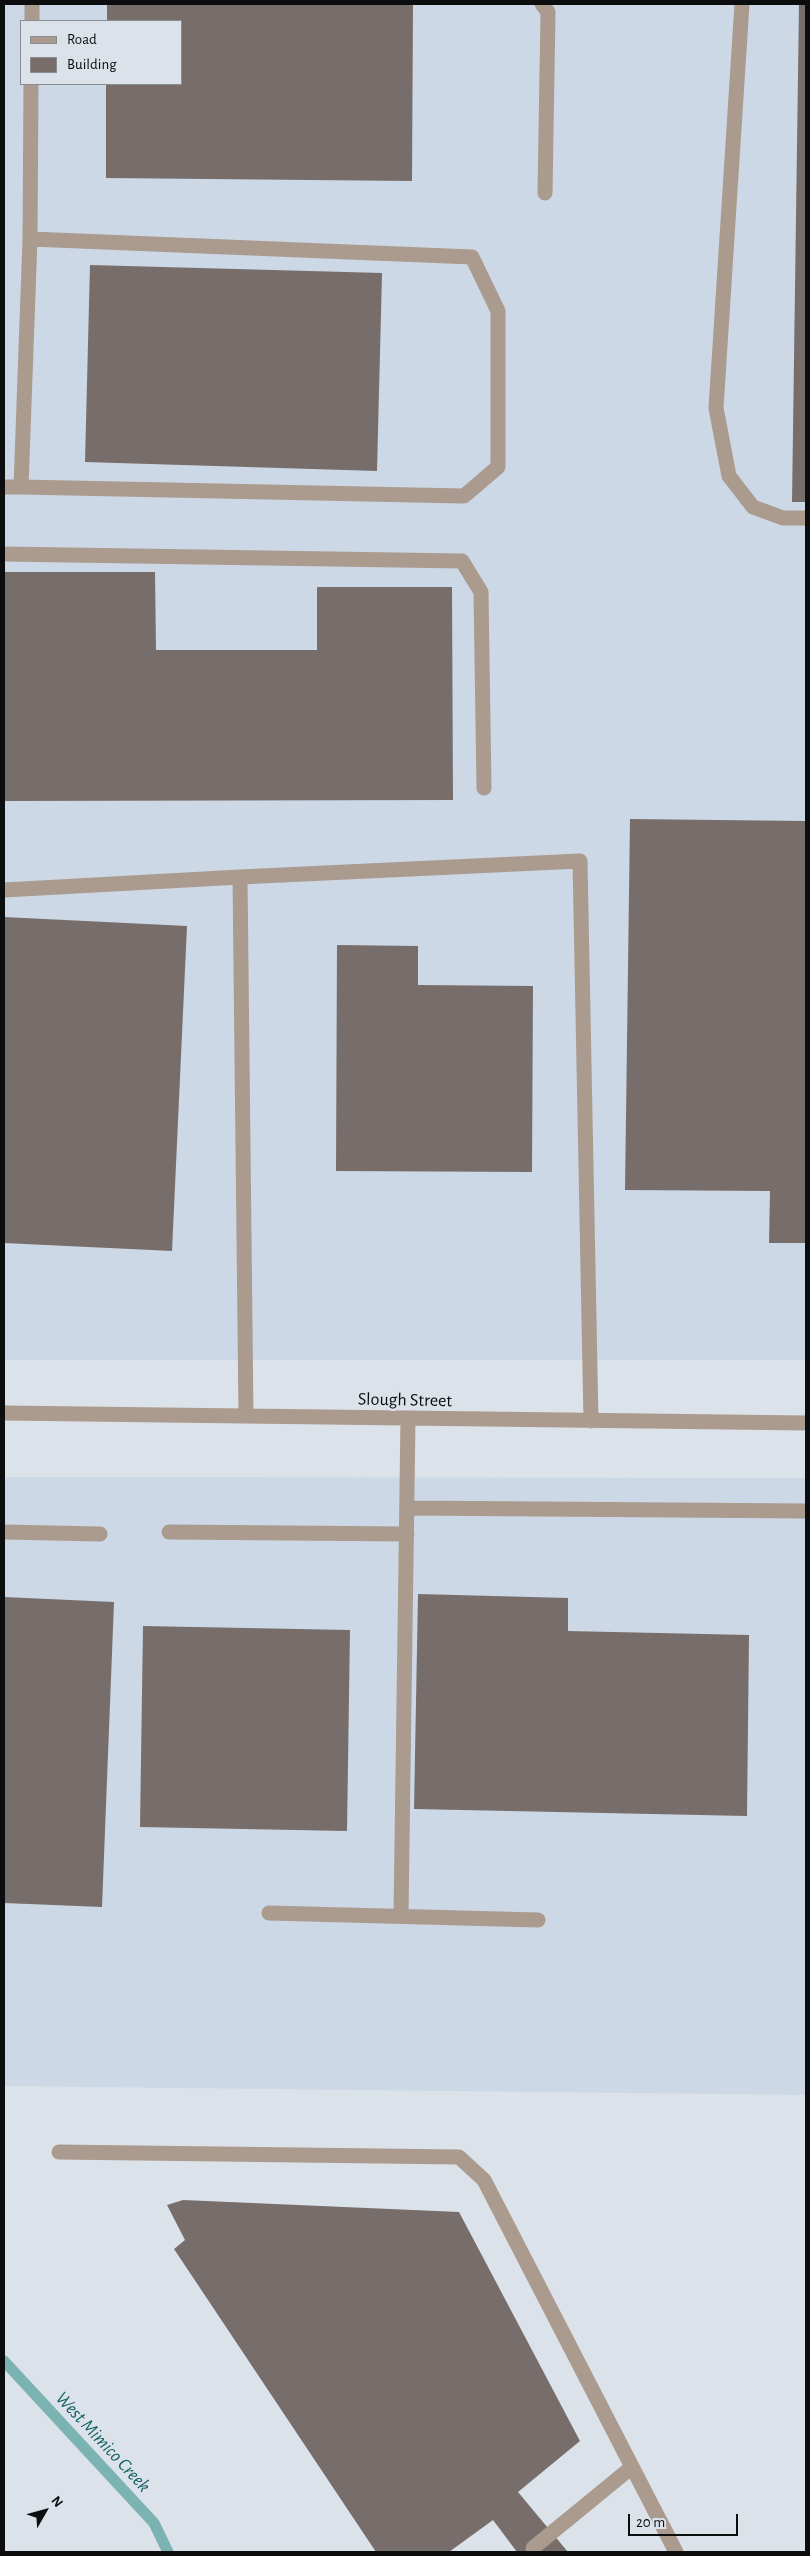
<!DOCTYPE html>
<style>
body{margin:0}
#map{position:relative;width:810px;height:2556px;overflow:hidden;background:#dce2ea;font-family:"Alegreya Sans",sans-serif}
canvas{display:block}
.frame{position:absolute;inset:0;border:5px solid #0b0d0f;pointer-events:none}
.legend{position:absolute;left:20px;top:20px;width:162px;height:65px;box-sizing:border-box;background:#dce2ea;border:1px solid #888d92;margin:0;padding:6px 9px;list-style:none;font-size:15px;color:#0b0d0f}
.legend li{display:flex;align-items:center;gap:10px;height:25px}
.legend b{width:25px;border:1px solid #888d92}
.north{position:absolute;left:20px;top:2486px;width:50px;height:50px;-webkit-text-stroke:4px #dce2ea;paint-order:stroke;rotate:52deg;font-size:14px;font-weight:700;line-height:20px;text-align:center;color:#0b0d0f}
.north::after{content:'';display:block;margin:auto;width:18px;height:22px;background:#0b0d0f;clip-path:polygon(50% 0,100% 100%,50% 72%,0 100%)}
.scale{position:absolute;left:628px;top:2514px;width:110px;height:22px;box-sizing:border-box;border:2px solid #0b0d0f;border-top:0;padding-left:6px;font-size:15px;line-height:18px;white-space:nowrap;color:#0b0d0f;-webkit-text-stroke:4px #dce2ea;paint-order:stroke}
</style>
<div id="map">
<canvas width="810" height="2556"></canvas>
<div class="frame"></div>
<ul class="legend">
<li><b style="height:6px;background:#ab9a8e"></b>Road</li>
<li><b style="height:14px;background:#776e6b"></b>Building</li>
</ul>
<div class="north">N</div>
<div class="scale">20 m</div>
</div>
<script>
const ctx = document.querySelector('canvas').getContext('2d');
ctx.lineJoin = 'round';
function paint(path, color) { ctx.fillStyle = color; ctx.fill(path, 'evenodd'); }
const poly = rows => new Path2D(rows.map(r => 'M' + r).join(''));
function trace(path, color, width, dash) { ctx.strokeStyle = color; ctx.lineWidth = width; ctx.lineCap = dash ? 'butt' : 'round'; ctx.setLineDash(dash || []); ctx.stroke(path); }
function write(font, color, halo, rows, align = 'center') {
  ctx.font = font + ' "Alegreya Sans",sans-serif'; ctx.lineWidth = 5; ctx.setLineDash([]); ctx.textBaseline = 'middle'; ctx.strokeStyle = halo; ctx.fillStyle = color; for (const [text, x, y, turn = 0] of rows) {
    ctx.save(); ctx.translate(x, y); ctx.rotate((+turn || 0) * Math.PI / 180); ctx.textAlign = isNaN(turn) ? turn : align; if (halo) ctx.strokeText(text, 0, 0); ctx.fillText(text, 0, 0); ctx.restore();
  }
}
const built = poly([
 [4,4,806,4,806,1360,4,1360],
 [21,21,181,21,181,84,21,84],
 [4,1477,806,1478,806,2095,4,2086]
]);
const stream = poly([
 [4,2361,154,2523,168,2552]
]);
const building = poly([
 [107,4,413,4,412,181,106,178,106,84,181,84,181,21,107,21],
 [799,4,806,4,806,502,792,502],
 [90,265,382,273,377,471,85,462],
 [4,572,155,572,156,650,317,650,317,587,452,587,453,800,4,801],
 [630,819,806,821,806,1243,769,1243,770,1191,625,1190],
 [4,917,187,926,172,1251,4,1243],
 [337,945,418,946,418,985,533,986,532,1172,336,1171],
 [418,1594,568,1598,568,1631,749,1635,747,1816,414,1809],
 [4,1597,114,1602,102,1907,4,1903],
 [143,1626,350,1630,347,1831,140,1827],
 [183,2200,459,2212,580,2441,518,2492,568,2552,517,2552,493,2520,449,2552,376,2552,174,2249,185,2240,167,2205]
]);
const minor = poly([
 [542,4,548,12,545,193],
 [742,4,716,408,729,476,753,507,783,518,806,518],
 [32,21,32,4],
 [30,239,31,84],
 [4,487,21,487,464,496,498,467,498,311,472,257,30,239,21,487],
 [4,554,462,561,481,592,484,788],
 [4,890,240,877],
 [4,1413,806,1423],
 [246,1416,240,877,580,861,591,1421],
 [407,1508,806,1511],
 [4,1532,100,1534],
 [169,1532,407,1534],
 [269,1913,538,1920],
 [401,1915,408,1418],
 [59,2152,459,2157,484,2180,676,2552],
 [533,2548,632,2467]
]);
const streetNames = [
 ["Slough Street",405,1400,1]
];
const waterNames = [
 ["West Mimico Creek",103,2442,47]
];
paint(built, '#ccd8e5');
trace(stream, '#7bb3b3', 11);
paint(building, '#776e6b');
trace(minor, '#ab9a8e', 15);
write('18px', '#0b0d0f', '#dce2ea', streetNames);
write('italic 19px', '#136161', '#dce2ea', waterNames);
</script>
